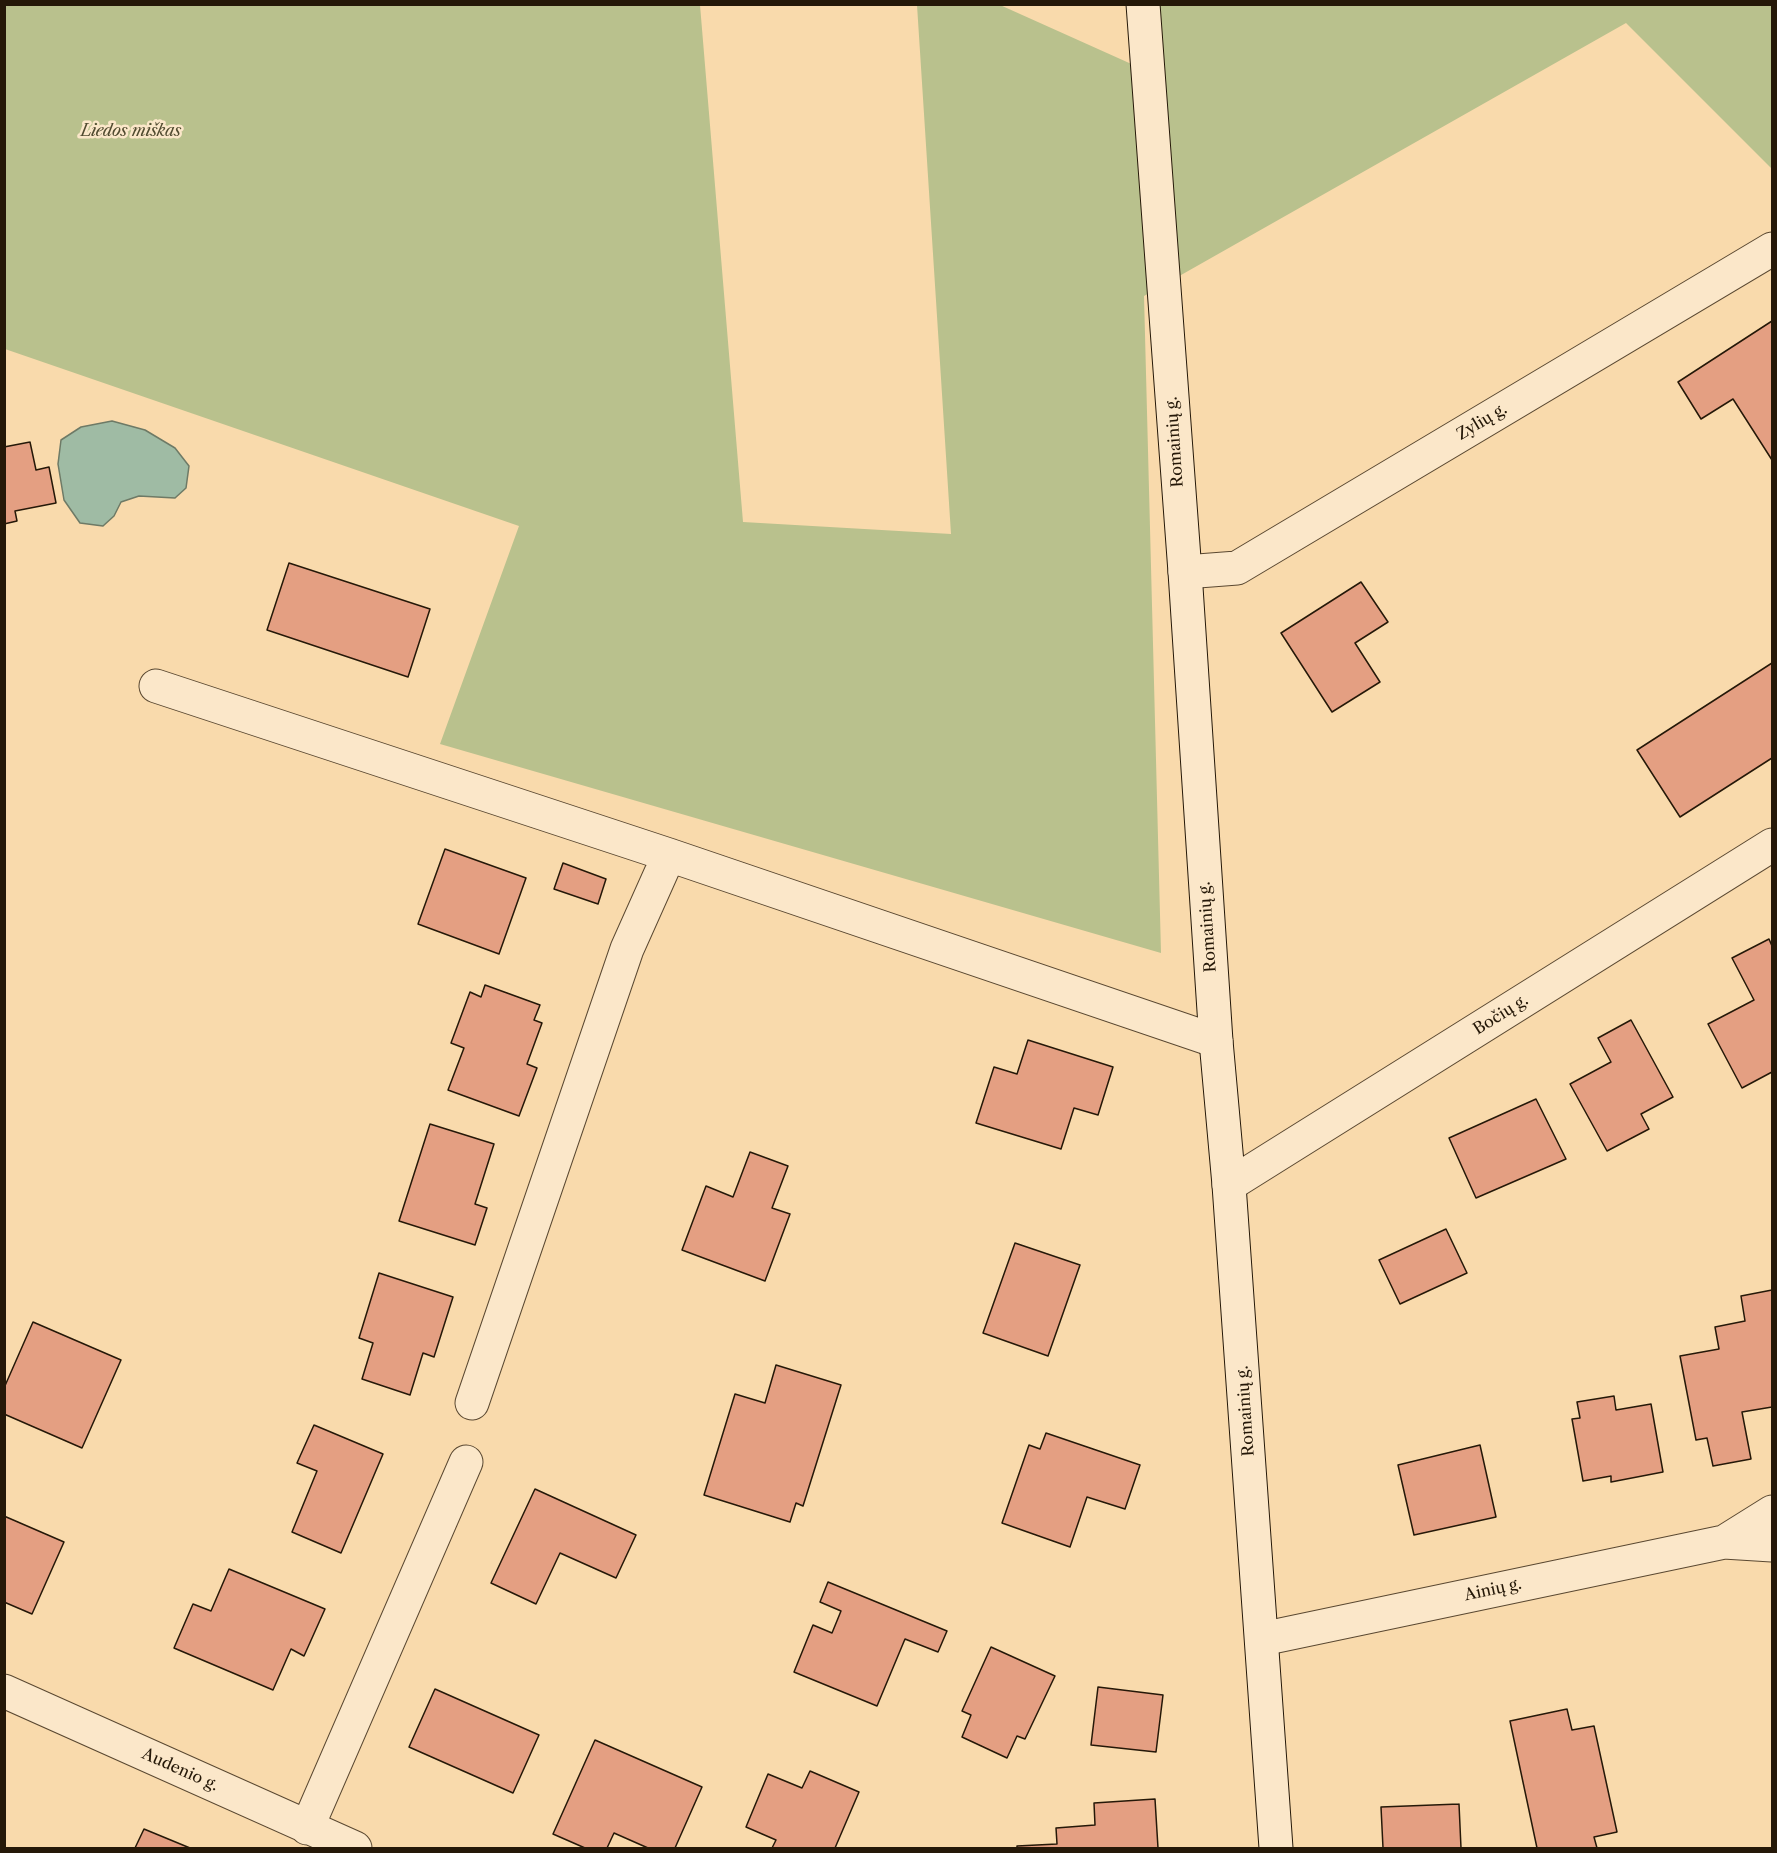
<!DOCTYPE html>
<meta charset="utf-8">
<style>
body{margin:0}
#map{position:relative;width:1777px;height:1853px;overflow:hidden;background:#f9daac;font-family:"Libre Caslon Text",serif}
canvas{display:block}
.frame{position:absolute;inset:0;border:6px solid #251808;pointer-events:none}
</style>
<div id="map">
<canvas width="1777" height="1853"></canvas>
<div class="frame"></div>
</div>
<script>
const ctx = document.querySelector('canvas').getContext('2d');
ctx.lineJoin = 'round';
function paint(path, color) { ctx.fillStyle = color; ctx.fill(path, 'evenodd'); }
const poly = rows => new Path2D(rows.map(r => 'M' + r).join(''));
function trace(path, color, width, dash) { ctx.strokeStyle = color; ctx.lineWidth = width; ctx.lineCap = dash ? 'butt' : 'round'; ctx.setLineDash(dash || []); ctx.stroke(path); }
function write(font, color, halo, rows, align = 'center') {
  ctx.font = font + ' "Libre Caslon Text",serif'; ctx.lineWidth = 5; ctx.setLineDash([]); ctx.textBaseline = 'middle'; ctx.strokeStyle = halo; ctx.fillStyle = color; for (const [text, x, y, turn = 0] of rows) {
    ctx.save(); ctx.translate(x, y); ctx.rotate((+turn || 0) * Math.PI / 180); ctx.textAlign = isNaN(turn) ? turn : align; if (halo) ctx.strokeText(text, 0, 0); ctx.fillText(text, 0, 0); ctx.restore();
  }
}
const green = poly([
 [5,5,700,5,743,522,951,534,917,5,1000,5,1147,71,1143,5,1772,5,1772,169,1626,23,1144,296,1161,953,440,744,519,526,5,349]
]);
const water = poly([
 [112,421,145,430,175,448,189,466,186,488,175,498,139,496,121,502,114,516,103,526,80,523,64,500,58,464,61,440,81,427,112,421]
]);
const building = poly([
 [1772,321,1772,460,1733,399,1701,419,1678,382,1772,321],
 [30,442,36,470,49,467,56,503,15,511,17,521,4,524,4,447,30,442],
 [289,563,430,609,408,677,267,630,289,563],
 [1361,582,1388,622,1355,643,1380,682,1332,712,1281,633,1361,582],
 [1772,663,1772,758,1680,817,1637,750,1772,663],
 [445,849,526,878,499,954,418,924,445,849],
 [563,863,606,879,598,904,554,889,563,863],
 [1769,939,1772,946,1772,1072,1742,1088,1708,1024,1754,1000,1732,958,1769,939],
 [485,985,540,1005,534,1020,542,1023,527,1064,537,1068,519,1116,448,1090,464,1048,451,1043,470,992,481,997,485,985],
 [1631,1020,1673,1097,1641,1114,1649,1129,1607,1151,1570,1084,1611,1062,1598,1038,1631,1020],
 [1028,1040,1113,1067,1098,1115,1074,1108,1061,1149,976,1123,994,1067,1017,1074,1028,1040],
 [1536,1099,1566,1159,1476,1198,1449,1138,1536,1099],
 [430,1124,494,1144,475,1204,487,1208,475,1245,399,1221,430,1124],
 [750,1152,788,1166,772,1208,790,1214,765,1281,682,1250,706,1186,733,1197,750,1152],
 [1446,1229,1467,1273,1400,1304,1379,1260,1446,1229],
 [1015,1243,1080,1265,1048,1356,983,1333,1015,1243],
 [379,1273,453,1297,434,1357,423,1353,410,1395,362,1379,373,1343,359,1338,379,1273],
 [1772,1290,1772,1407,1742,1412,1751,1459,1713,1466,1707,1438,1696,1440,1680,1356,1719,1349,1715,1327,1745,1321,1741,1296,1772,1290],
 [33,1322,121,1360,82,1448,4,1414,4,1388,33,1322],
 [776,1365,841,1385,803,1506,796,1503,790,1522,704,1495,735,1394,765,1403,776,1365],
 [1614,1396,1616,1410,1651,1404,1663,1472,1611,1482,1611,1476,1583,1481,1572,1419,1580,1418,1577,1402,1614,1396],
 [314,1425,383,1454,341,1553,292,1532,317,1471,297,1463,314,1425],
 [1046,1433,1140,1465,1125,1509,1087,1497,1070,1547,1002,1523,1029,1445,1040,1449,1046,1433],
 [1480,1445,1496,1517,1414,1535,1398,1465,1480,1445],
 [535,1489,636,1535,616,1578,560,1553,536,1604,491,1583,535,1489],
 [4,1516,64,1542,32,1614,4,1602,4,1516],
 [229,1569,325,1609,304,1656,291,1649,273,1690,174,1648,193,1604,211,1611,229,1569],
 [828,1582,947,1631,938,1652,905,1639,877,1706,794,1672,813,1625,832,1633,841,1611,820,1602,828,1582],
 [991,1647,1055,1676,1025,1739,1017,1736,1007,1758,962,1737,971,1715,962,1711,991,1647],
 [1098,1687,1163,1695,1156,1752,1091,1745,1098,1687],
 [435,1689,539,1735,513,1793,409,1747,435,1689],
 [1567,1709,1572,1730,1594,1726,1617,1832,1594,1837,1597,1848,1537,1848,1510,1721,1567,1709],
 [595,1740,702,1787,675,1848,648,1848,614,1833,607,1848,585,1848,553,1834,595,1740],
 [810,1771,859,1792,835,1848,772,1848,776,1840,746,1827,768,1774,802,1788,810,1771],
 [1155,1799,1158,1848,1017,1848,1017,1846,1057,1844,1056,1828,1095,1825,1094,1803,1155,1799],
 [1459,1804,1461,1848,1383,1848,1381,1807,1459,1804],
 [144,1829,190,1848,135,1848,144,1829]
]);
const street = poly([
 [1185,572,1237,568,1772,249],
 [156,686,669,855,1216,1041],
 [1229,1185,1772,845],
 [472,1403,627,949,669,855],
 [1724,1542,1772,1545],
 [1262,1639,1724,1542,1772,1512],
 [4,1691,355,1848],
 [307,1828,466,1462]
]);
const secondary = poly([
 [1143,4,1185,572,1216,1041,1229,1185,1276,1848]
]);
const parkNames = [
 ["Liedos miškas",131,131]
];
const streetNames = [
 ["Zylių g.",1482,422,-31],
 ["Romainių g.",1175,442,-94],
 ["Romainių g.",1208,927,-94],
 ["Bočių g.",1501,1015,-32],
 ["Romainių g.",1246,1411,-94],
 ["Ainių g.",1493,1590,-12],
 ["Audenio g.",180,1770,24]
];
paint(green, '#b9c18d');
paint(water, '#9fbba4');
trace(water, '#6e7a66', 1.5);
paint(building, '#e49f82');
trace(building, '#251808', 1.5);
trace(street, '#5a4831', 35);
trace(secondary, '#251808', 35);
trace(street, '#fbe7c9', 33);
trace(secondary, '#fbe7c9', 33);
write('italic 16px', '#514b30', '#fbe7c9', parkNames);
write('16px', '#251808', '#fbe7c9', streetNames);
</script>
